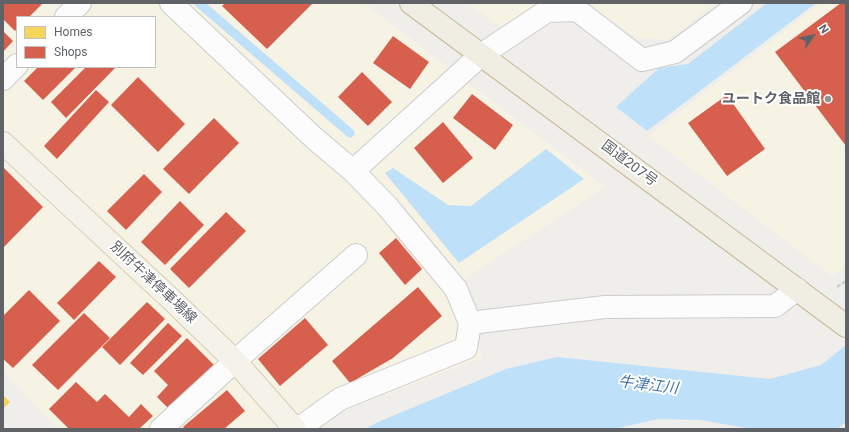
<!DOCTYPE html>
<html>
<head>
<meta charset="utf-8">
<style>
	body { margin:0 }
	#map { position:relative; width:849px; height:432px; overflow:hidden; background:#efeeea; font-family:Roboto,sans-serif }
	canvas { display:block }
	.frame { position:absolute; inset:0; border:4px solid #5f6368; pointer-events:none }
	.legend { position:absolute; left:16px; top:16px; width:140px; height:52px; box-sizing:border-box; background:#fff; border:1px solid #bfc1c3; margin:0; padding:5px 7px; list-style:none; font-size:12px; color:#5f6368 }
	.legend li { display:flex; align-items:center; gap:8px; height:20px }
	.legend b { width:20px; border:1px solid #bfc1c3 }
	.north { position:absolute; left:793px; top:16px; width:40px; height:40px; -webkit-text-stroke:3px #fff; paint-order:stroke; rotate:57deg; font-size:11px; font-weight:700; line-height:16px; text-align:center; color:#5f6368 }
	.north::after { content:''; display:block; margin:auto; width:14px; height:18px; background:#5f6368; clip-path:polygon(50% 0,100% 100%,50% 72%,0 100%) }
</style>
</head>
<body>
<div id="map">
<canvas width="849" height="432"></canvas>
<div class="frame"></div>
<ul class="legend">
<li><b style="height:11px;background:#f6d55c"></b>Homes</li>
<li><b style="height:11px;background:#d6604d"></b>Shops</li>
</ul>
<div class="north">N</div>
</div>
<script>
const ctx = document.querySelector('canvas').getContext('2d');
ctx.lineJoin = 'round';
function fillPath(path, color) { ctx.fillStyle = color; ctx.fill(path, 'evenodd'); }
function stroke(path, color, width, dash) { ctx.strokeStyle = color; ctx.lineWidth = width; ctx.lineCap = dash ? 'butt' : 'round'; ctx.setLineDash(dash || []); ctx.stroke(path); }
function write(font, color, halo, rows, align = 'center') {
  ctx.font = font + ' Roboto,"Noto Sans JP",sans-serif'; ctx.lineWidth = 4; ctx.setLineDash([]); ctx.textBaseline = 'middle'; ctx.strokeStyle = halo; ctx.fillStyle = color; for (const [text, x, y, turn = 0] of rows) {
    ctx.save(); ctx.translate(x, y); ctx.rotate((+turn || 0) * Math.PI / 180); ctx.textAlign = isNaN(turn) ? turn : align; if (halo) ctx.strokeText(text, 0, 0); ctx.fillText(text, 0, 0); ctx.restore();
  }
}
fillPath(new Path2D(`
	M 3,3 L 364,3 L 605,187 L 460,282 L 482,357 L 341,412 L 322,429 L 59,429 L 3,371 ZM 17,17 L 155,17 L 155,67 L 17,67 Z
	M 467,3 L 543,3 L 502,28 Z
	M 577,3 L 717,3 L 667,40 L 637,38 L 583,4 Z
	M 821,3 L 846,3 L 846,267 L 832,276 L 648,136 Z`), '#f7f3e4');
fillPath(new Path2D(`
	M 767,3 L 816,3 L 647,131 L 616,107 L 659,68 L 688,64 Z
	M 546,149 L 584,179 L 459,263 L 385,173 L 393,168 L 448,205 L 471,206 Z
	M 846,345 L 846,422 L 837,429 L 752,429 L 700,420 L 659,419 L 613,429 L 365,429 L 378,422 L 506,369 L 557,357 L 770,379 L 821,365 Z`), '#bfe0f9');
fillPath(new Path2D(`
	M 3,395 L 10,402 L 3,409 Z`), '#f6d55c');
fillPath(new Path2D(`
	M 4,3 L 43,3 L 29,17 L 17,17 L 17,29 L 15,31 L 3,19 L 3,4 Z
	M 225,3 L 313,3 L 267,49 L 222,6 Z
	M 841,3 L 846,3 L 846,146 L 775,52 Z
	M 3,31 L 13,41 L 3,52 Z
	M 393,36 L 429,62 L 410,89 L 373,63 Z
	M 38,67 L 76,67 L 43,100 L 24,81 Z
	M 86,67 L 116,67 L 66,118 L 51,102 Z
	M 362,72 L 392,102 L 368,126 L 338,97 Z
	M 138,77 L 185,124 L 158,152 L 111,105 Z
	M 96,90 L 109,102 L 57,159 L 44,146 Z
	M 472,94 L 513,125 L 495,150 L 453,118 Z
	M 727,95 L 765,149 L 727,176 L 688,123 Z
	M 214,118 L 239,143 L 189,194 L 163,169 Z
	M 443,122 L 473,158 L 443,183 L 414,148 Z
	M 3,167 L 43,207 L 3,248 Z
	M 144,174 L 162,192 L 126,230 L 107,211 Z
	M 180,201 L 204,225 L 165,265 L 141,242 Z
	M 226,212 L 246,231 L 189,288 L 170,269 Z
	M 396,238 L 422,269 L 405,285 L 379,253 Z
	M 99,261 L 116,277 L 74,320 L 57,303 Z
	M 418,287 L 442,316 L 393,358 L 350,383 L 332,361 Z
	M 29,290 L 60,321 L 13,368 L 3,359 L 3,316 Z
	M 147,302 L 165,319 L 120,365 L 102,347 Z
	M 84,313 L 110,338 L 58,390 L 32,365 Z
	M 305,318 L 328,345 L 280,386 L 258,359 Z
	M 168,323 L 182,336 L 143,375 L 130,363 Z
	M 187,338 L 214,365 L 170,410 L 157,397 L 168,385 L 154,371 Z
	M 76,382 L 97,402 L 105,394 L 129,417 L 141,404 L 153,416 L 139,429 L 69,429 L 49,409 Z
	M 227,390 L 245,411 L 224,429 L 185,429 L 183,427 Z`), '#d6604d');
stroke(new Path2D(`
	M 199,3 L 350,133`), '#bfe0f9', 9);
const minor = new Path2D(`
	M 171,3 L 314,138 L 353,171 L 387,206 L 456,289 L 470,323 L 466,348 L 340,399 L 298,429
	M 66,17 L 80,3
	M 3,79 L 17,65
	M 353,171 L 481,55 L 547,11 L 577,10 L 642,60 L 675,52 L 741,3
	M 470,323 L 605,307 L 775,306 L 797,289
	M 161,429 L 235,361 L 356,255`);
const major = new Path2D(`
	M 3,143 L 174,302 L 235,361 L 295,429`);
const highway = new Path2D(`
	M 411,3 L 846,326`);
stroke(minor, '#cbcccc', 24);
stroke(major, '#d7ceb8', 24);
stroke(highway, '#c8b996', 24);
stroke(new Path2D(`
	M 837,287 L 846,281`), '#cacfcc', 2.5, [4, 2]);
stroke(minor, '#fdfcfc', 22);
stroke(major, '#f4f2e9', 22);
stroke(highway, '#f0ede3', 22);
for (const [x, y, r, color] of [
	[828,99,4,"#919496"]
]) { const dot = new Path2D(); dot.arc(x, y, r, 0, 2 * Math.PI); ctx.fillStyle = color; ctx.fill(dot); stroke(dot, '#fff', 1.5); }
write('bold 14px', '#5f6368', '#fff', [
	["ユートク食品館",820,99]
], 'right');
write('14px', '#5f6368', '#fff', [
	["国道207号",629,164,37],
	["別府牛津停車場線",153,283,43]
]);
write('italic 15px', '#4174aa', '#fff', [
	["牛津江川",648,386,7]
]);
</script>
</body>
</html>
